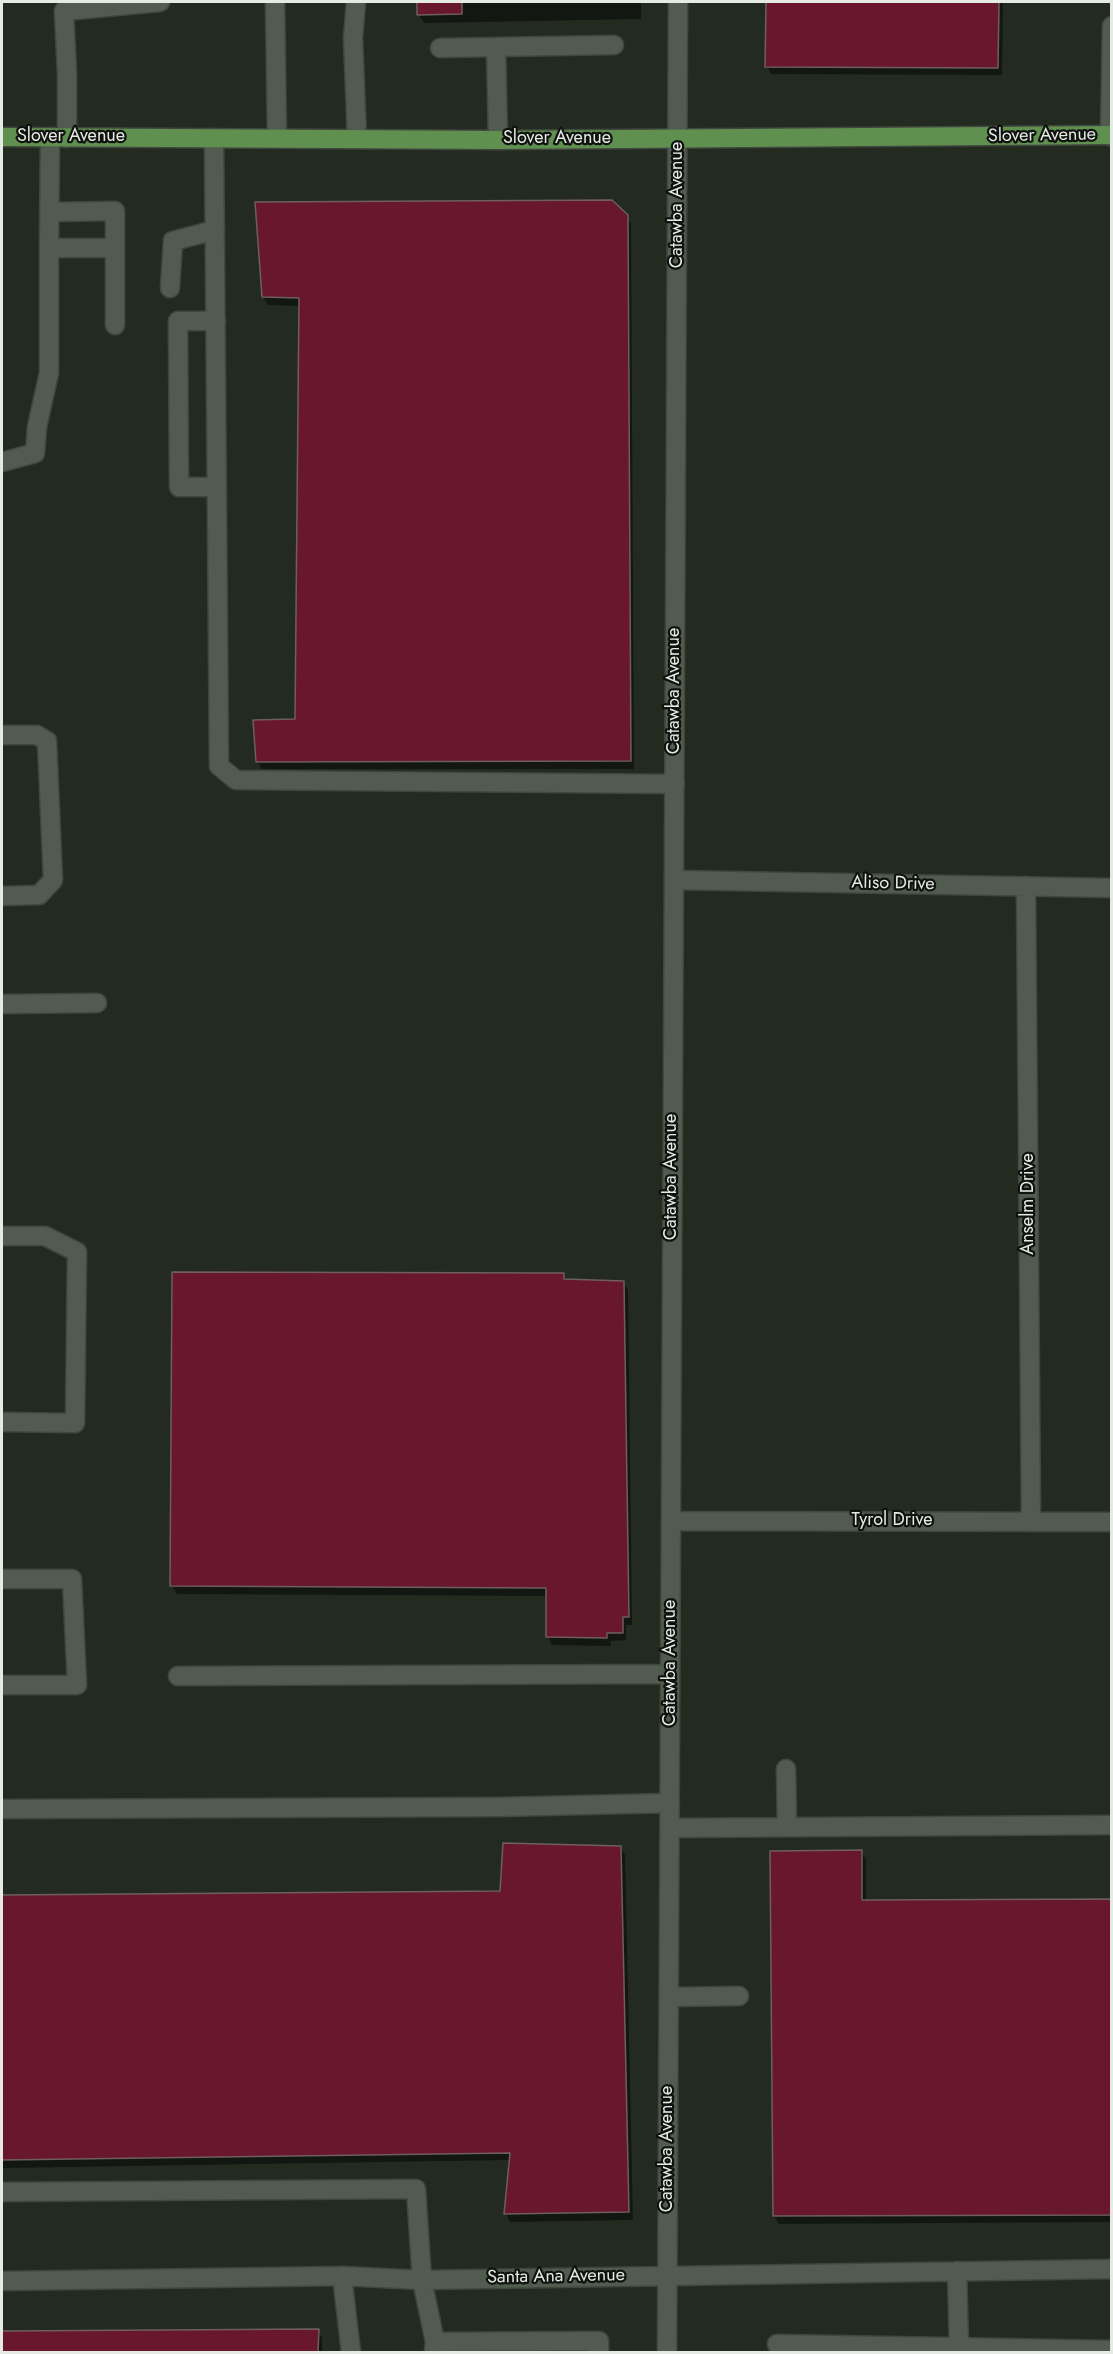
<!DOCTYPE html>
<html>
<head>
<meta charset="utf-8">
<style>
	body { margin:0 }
	#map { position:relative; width:1113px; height:2354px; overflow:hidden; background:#232b21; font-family:Jost,sans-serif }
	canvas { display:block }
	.frame { position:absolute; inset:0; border:3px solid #e5ebe4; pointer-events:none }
</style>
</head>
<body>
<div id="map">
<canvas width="1113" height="2354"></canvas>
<div class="frame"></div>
</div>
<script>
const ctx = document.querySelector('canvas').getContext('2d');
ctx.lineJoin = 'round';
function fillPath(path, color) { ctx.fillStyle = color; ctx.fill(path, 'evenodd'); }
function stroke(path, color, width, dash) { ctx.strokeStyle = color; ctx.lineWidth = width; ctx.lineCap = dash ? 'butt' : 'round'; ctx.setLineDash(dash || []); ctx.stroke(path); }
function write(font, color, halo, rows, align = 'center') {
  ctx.font = font + ' Jost,sans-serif'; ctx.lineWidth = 4.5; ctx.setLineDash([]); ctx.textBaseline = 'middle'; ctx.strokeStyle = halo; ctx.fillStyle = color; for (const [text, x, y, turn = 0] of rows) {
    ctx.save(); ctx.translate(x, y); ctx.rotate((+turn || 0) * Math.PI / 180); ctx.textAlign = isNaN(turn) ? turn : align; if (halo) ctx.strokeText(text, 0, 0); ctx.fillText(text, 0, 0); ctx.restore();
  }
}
fillPath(new Path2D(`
	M 419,2 L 641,2 L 641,19 L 424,23 L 419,15 Z
	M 768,2 L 1003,2 L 1002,75 L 771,74 L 767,66 Z
	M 626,216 L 631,224 L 634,769 L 262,769 L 257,761 L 297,721 L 300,306 L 268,305 L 263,297 Z
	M 563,1275 L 566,1280 L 623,1282 L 628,1290 L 632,1625 L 626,1625 L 626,1640 L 611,1641 L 611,1646 L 552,1645 L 548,1637 L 548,1596 L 177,1594 L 172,1586 Z
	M 620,1847 L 625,1855 L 633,2220 L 510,2222 L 506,2214 L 511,2160 L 2,2168 L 2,1897 L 501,1893 Z
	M 862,1852 L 866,1860 L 866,1902 L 1112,1901 L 1112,2222 L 779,2224 L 774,2216 Z
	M 318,2330 L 322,2338 L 322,2352 L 2,2352 L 2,2332 Z`), '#0007');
const building = new Path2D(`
	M 417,2 L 462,2 L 462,14 L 417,15 Z
	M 766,2 L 999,2 L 998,68 L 765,67 Z
	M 612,200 L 628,215 L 631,761 L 256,762 L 253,720 L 295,719 L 299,298 L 262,297 L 255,202 Z
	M 172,1272 L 564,1273 L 564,1279 L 624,1281 L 629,1617 L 623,1617 L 623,1633 L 607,1633 L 607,1638 L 546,1637 L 546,1588 L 170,1586 Z
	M 503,1843 L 621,1846 L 629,2212 L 504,2214 L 510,2153 L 2,2160 L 2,1895 L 500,1891 Z
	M 862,1850 L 862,1900 L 1112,1899 L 1112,2215 L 773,2216 L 770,1851 Z
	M 319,2329 L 318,2352 L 2,2352 L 2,2331 Z`);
fillPath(building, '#69172d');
stroke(building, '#6f5e60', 1.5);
const minor = new Path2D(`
	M 275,2 L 277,138
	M 356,2 L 353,38 L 357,139
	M 440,48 L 496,47
	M 1110,136 L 1112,26
	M 50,137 L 49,248 L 115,248 L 115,325
	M 67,138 L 67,74 L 64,11 L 160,2
	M 214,138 L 219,766 L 236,780 L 675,784
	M 498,140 L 496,47 L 614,45
	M 49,212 L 115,211 L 115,248
	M 170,288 L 173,241 L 215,230
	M 216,321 L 178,321 L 179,487 L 217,487
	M 2,462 L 35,453 L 37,427 L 49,373 L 49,248
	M 2,735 L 37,735 L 47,741 L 53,880 L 39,895 L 2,896
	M 674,880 L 1112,888
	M 1026,886 L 1031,1522
	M 2,1004 L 97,1003
	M 2,1236 L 45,1236 L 77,1252 L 75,1423 L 2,1422
	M 672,1521 L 1112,1522
	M 2,1579 L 72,1579 L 77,1685 L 2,1685
	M 178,1676 L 670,1674
	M 786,1769 L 787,1827
	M 2,1809 L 499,1807 L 670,1803
	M 670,1828 L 1112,1825
	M 670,1997 L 739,1996
	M 2,2192 L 416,2189 L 422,2280 L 435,2342 L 434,2352
	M 957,2271 L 959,2347
	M 342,2276 L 351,2352
	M 2,2281 L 342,2276 L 422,2280 L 1112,2269
	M 435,2342 L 599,2341 L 599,2352
	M 777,2344 L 1112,2350
	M 667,2352 L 678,2`);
const major = new Path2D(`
	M 2,137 L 498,140 L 1112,135`);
stroke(minor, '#40473e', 21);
stroke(major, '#40473e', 21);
stroke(minor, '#525b4f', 18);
stroke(major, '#609050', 18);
write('18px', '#e5ebe4', '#0f120e', [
	["Slover Avenue",1042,136,-1],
	["Slover Avenue",71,137],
	["Slover Avenue",557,139],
	["Catawba Avenue",678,205,-90],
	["Catawba Avenue",675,691,-90],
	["Aliso Drive",893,884,1],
	["Catawba Avenue",672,1177,-90],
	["Anselm Drive",1029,1204,-90],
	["Tyrol Drive",892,1521],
	["Catawba Avenue",671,1663,-90],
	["Catawba Avenue",668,2149,-90],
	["Santa Ana Avenue",556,2277,-1]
]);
</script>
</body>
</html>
